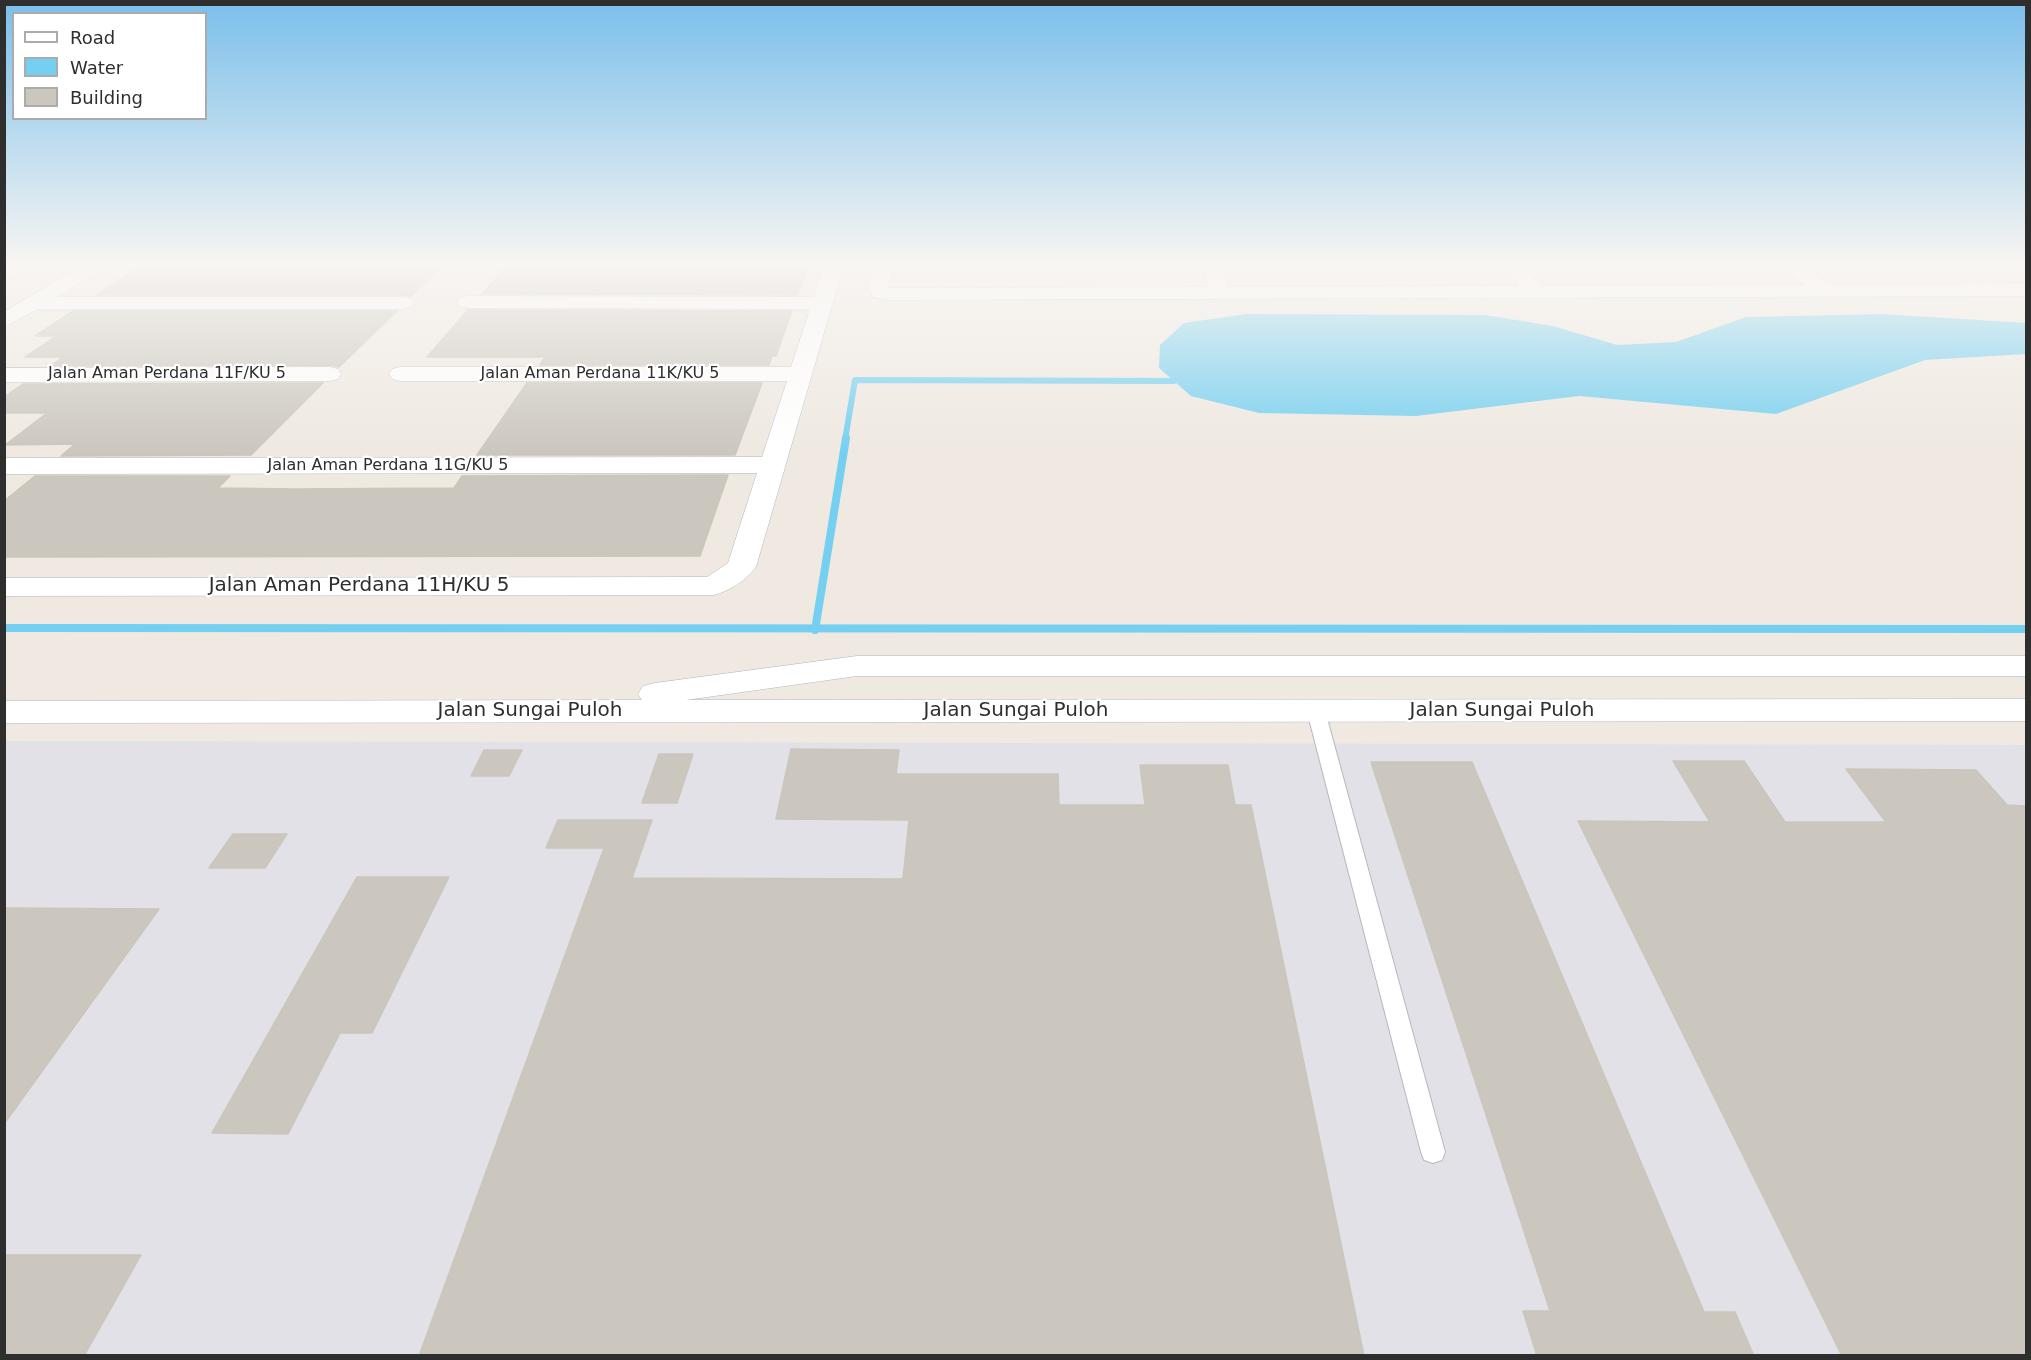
<!DOCTYPE html>
<html>
<head>
<meta charset="utf-8">
<style>
	body { margin:0 }
	#map { position:relative; width:2031px; height:1360px; overflow:hidden; background:#efe9e1; font-family:"DejaVu Sans",sans-serif }
	canvas { display:block }
	.frame { position:absolute; inset:0; border:6px solid #2e2e2e; pointer-events:none }
	.legend { position:absolute; left:12px; top:12px; width:195px; height:108px; box-sizing:border-box; background:#fff; border:2px solid #ababab; margin:0; padding:8px 10px; list-style:none; font-size:18px; color:#2e2e2e }
	.legend li { display:flex; align-items:center; gap:12px; height:30px }
	.legend b { width:30px; border:2px solid #ababab }
</style>
</head>
<body>
<div id="map">
<canvas width="2031" height="1360"></canvas>
<div class="frame"></div>
<ul class="legend">
<li><b style="height:8px;background:#fff"></b>Road</li>
<li><b style="height:16px;background:#75cff0"></b>Water</li>
<li><b style="height:16px;background:#cbc7bf"></b>Building</li>
</ul>
</div>
<script>
const ctx = document.querySelector('canvas').getContext('2d');
ctx.lineJoin = 'round';
function fillPath(path, color) { ctx.fillStyle = color; ctx.fill(path, 'evenodd'); }
function stroke(path, color, width, dash) { ctx.strokeStyle = color; ctx.lineWidth = width; ctx.lineCap = dash ? 'butt' : 'round'; ctx.setLineDash(dash || []); ctx.stroke(path); }
function write(font, color, halo, rows, align = 'center') {
  ctx.font = font + ' "DejaVu Sans",sans-serif'; ctx.lineWidth = 4.5; ctx.setLineDash([]); ctx.textBaseline = 'middle'; ctx.strokeStyle = halo; ctx.fillStyle = color; for (const [text, x, y, turn = 0] of rows) {
    ctx.save(); ctx.translate(x, y); ctx.rotate((+turn || 0) * Math.PI / 180); ctx.textAlign = isNaN(turn) ? turn : align; if (halo) ctx.strokeText(text, 0, 0); ctx.fillText(text, 0, 0); ctx.restore();
  }
}
fillPath(new Path2D(`
	M 5,741 L 2026,745 L 2026,1355 L 5,1356 Z`), '#e3e1e8');
fillPath(new Path2D(`
	M 1246,314 L 1485,315 L 1553,326 L 1617,345 L 1676,342 L 1746,317 L 1882,314 L 2026,323 L 2026,354 L 1925,360 L 1776,414 L 1579,396 L 1416,416 L 1259,413 L 1191,396 L 1159,368 L 1160,345 L 1184,323 Z`), '#75cff0');
stroke(new Path2D(`
	M 845,440 L 855,380 L 1174,381`), '#75cff0', 6);
stroke(new Path2D(`
	M 4,628 L 2026,629
	M 815,630 L 846,438`), '#75cff0', 8);
const building = new Path2D(`
	M 144,264 L 444,264 L 411,297 L 404,295 L 97,295 Z
	M 509,264 L 809,264 L 798,295 L 482,294 Z
	M 468,310 L 792,311 L 776,356 L 772,356 L 769,365 L 540,365 L 545,357 L 427,357 Z
	M 73,311 L 397,311 L 339,367 L 330,365 L 50,366 L 63,357 L 25,357 L 56,336 L 35,336 Z
	M 323,383 L 251,455 L 61,456 L 75,444 L 5,445 L 47,413 L 4,413 L 4,397 L 23,384 Z
	M 527,383 L 762,383 L 735,455 L 477,455 Z
	M 728,475 L 700,556 L 4,557 L 4,501 L 35,476 L 230,476 L 218,488 L 294,489 L 454,488 L 462,476 Z
	M 791,749 L 899,750 L 896,774 L 1058,774 L 1059,805 L 1145,805 L 1140,765 L 1228,765 L 1235,805 L 1251,805 L 1364,1356 L 419,1356 L 604,848 L 546,848 L 558,820 L 652,820 L 632,878 L 903,879 L 909,820 L 776,819 Z
	M 484,750 L 522,750 L 509,776 L 471,776 Z
	M 659,754 L 693,754 L 677,803 L 642,803 Z
	M 1673,761 L 1744,761 L 1785,822 L 1886,822 L 1846,769 L 1976,770 L 2007,805 L 2026,806 L 2026,1356 L 1842,1356 L 1578,821 L 1710,822 Z
	M 1371,762 L 1472,762 L 1704,1312 L 1735,1312 L 1754,1356 L 1537,1356 L 1523,1311 L 1550,1311 Z
	M 233,834 L 287,834 L 265,868 L 209,868 Z
	M 357,877 L 449,877 L 372,1033 L 340,1033 L 288,1134 L 212,1133 Z
	M 4,908 L 159,909 L 4,1124 Z
	M 4,1255 L 141,1255 L 84,1356 L 4,1356 Z`);
fillPath(building, '#cbc7bf');
stroke(building, '#cbc5ba', 1.5);
const service = new Path2D(`
	M 1316,705 L 1322,707 L 1325,711 L 1445,1152 L 1442,1160 L 1433,1163 L 1424,1160 L 1421,1152 L 1307,711 L 1310,707 Z`);
const minor = new Path2D(`
	M 4,264 L 24,264 L 11,276 L 4,278 Z
	M 84,264 L 107,264 L 104,268 L 57,297 L 404,297 L 411,299 L 414,303 L 411,307 L 404,309 L 38,309 L 4,327 L 4,312 Z
	M 825,264 L 844,264 L 756,567 C 747,580 729,591 714,595 L 4,596 L 4,578 L 707,577 L 728,563 L 757,473 L 4,474 L 4,458 L 762,457 L 787,381 L 400,381 L 392,379 L 389,374 L 392,369 L 400,367 L 791,367 L 810,309 L 467,308 L 460,306 L 457,302 L 460,298 L 467,296 L 814,297 Z
	M 875,264 L 894,264 L 888,288 L 890,288 L 1209,287 L 1202,264 L 1220,264 L 1229,287 L 1519,286 L 1501,264 L 1520,264 L 1541,286 L 1804,285 L 1778,264 L 1800,264 L 1829,285 L 2026,284 L 2026,296 L 890,300 L 874,297 L 868,288 Z
	M 330,367 L 338,369 L 341,374 L 338,379 L 330,381 L 4,382 L 4,368 Z`);
const tertiary = new Path2D(`
	M 857,656 L 2026,656 L 2026,676 L 857,676 L 686,700 L 2026,699 L 2026,721 L 4,723 L 4,701 L 642,700 L 638,694 L 643,686 L 655,683 Z`);
stroke(service, '#b4b7c1', 2);
stroke(minor, '#b4b7c1', 1);
stroke(tertiary, '#b4b7c1', 1);
fillPath(service, '#fff');
fillPath(minor, '#fff');
fillPath(tertiary, '#fff');
const sky = ctx.createLinearGradient(0, 0, 0, 454);
sky.addColorStop(0, '#7abfeb');
sky.addColorStop(0.58, '#f8f5f2');
sky.addColorStop(1, '#f8f5f200');
ctx.fillStyle = sky;
ctx.fillRect(0, 0, 2031, 454);
write('16px', '#2e2e2e', '#fff', [
	["Jalan Aman Perdana 11F/KU 5",167,374],
	["Jalan Aman Perdana 11K/KU 5",600,374],
	["Jalan Aman Perdana 11G/KU 5",388,466]
]);
write('20px', '#2e2e2e', '#fff', [
	["Jalan Aman Perdana 11H/KU 5",359,586],
	["Jalan Sungai Puloh",530,711],
	["Jalan Sungai Puloh",1016,711],
	["Jalan Sungai Puloh",1502,711]
]);
</script>
</body>
</html>
